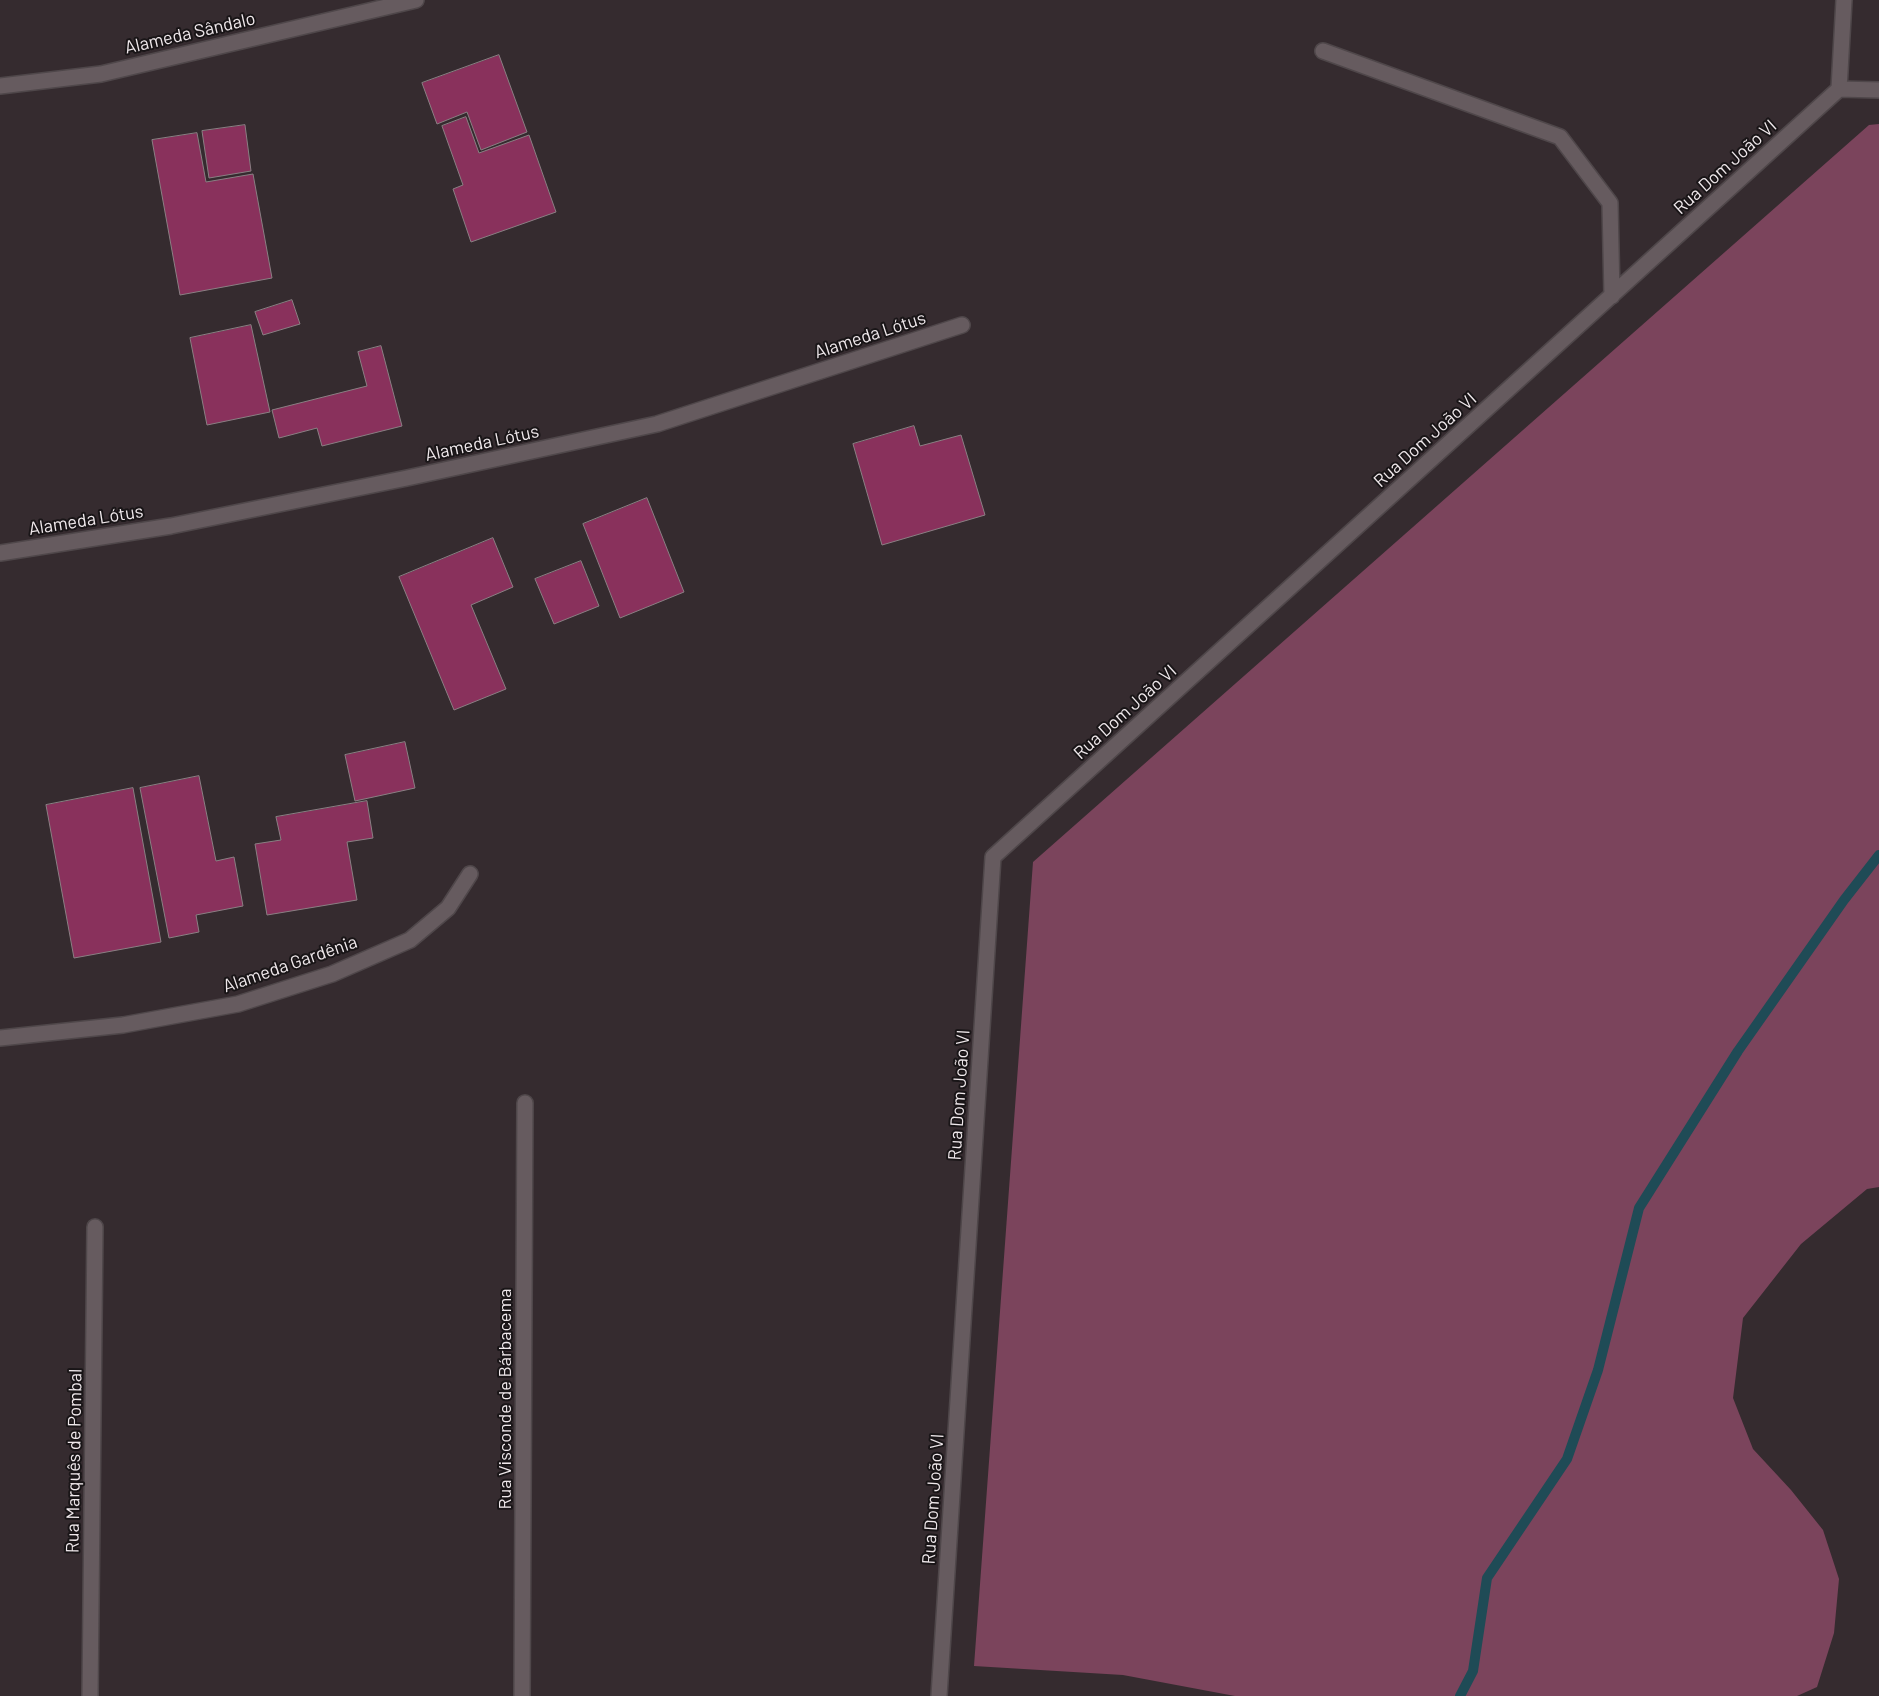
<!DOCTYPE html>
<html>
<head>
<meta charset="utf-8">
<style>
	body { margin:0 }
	canvas { display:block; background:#352b2f }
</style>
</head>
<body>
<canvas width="1879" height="1696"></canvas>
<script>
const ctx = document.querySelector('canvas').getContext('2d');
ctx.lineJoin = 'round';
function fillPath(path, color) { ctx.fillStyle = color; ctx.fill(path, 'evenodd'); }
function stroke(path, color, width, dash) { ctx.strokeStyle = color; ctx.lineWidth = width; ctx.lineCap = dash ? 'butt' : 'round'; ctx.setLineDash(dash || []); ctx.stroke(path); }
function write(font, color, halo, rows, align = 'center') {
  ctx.font = font + ' Barlow,sans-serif'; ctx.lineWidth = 4; ctx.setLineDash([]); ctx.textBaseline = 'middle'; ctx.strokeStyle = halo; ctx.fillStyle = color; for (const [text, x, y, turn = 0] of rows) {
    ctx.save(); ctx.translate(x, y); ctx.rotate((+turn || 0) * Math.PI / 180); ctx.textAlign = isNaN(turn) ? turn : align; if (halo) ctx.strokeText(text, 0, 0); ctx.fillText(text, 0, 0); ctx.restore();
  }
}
fillPath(new Path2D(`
	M 1879,124 L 1879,1187 L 1867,1189 L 1801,1244 L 1743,1318 L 1733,1398 L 1753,1449 L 1791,1490 L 1823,1530 L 1839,1579 L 1834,1633 L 1817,1687 L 1797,1696 L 1235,1696 L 1123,1675 L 974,1666 L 1033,862 L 1869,125 Z`), '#7b445c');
stroke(new Path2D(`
	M 1460,1696 L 1473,1671 L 1487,1578 L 1567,1459 L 1598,1370 L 1639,1208 L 1738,1051 L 1844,900 L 1879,855`), '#1f4b56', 10);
const building = new Path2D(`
	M 499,55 L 527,132 L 481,150 L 467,112 L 437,124 L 422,83 Z
	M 466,117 L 479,153 L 529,135 L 556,212 L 471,242 L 453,189 L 463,185 L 442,126 Z
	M 245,125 L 251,171 L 209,178 L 202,131 Z
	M 197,133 L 206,182 L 253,174 L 272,278 L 180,295 L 152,140 Z
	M 292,300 L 300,324 L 263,335 L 255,312 Z
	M 251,325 L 270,412 L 207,425 L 190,338 Z
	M 381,346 L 402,426 L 322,446 L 317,428 L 279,438 L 272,410 L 367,386 L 358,352 Z
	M 914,426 L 920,446 L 961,435 L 985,515 L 882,545 L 853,444 Z
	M 647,498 L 684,592 L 620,618 L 583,524 Z
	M 493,538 L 513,587 L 471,605 L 506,689 L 454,710 L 399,577 Z
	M 581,561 L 599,606 L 554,624 L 535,579 Z
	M 405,742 L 415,788 L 355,801 L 345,755 Z
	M 199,776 L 216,861 L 234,857 L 243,906 L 196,915 L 199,932 L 169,938 L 140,788 Z
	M 133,788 L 161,942 L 74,958 L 46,805 Z
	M 367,801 L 373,838 L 347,842 L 357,900 L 267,915 L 255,844 L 281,840 L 276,817 Z`);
fillPath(building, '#89315c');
stroke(building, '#8a7f83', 1);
const minor = new Path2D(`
	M 1323,51 L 1560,137 L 1610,203 L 1612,296
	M 0,86 L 101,74 L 416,0
	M 1839,89 L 1879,90
	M 0,553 L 171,526 L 407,478 L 657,424 L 962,325
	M 0,1038 L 123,1025 L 238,1004 L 332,974 L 410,940 L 448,908 L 470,874
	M 90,1696 L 95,1227
	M 522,1696 L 525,1103
	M 939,1696 L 993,857 L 1839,89 L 1844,0`);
stroke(minor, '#4f474a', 18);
stroke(minor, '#665b5f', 15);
write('18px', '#f0e9ec', '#191517', [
	["Alameda Sândalo",190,33,-13],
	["Rua Dom João VI",1725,167,-42],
	["Alameda Lótus",870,335,-18],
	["Rua Dom João VI",1425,440,-42],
	["Alameda Lótus",482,443,-12],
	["Alameda Lótus",86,520,-9],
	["Rua Dom João VI",1125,712,-42],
	["Alameda Gardênia",290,964,-19],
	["Rua Dom João VI",959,1095,-86],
	["Rua Visconde de Bárbacema",505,1399,-90],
	["Rua Marquês de Pombal",74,1461,-89],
	["Rua Dom João VI",933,1499,-86]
]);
</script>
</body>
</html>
